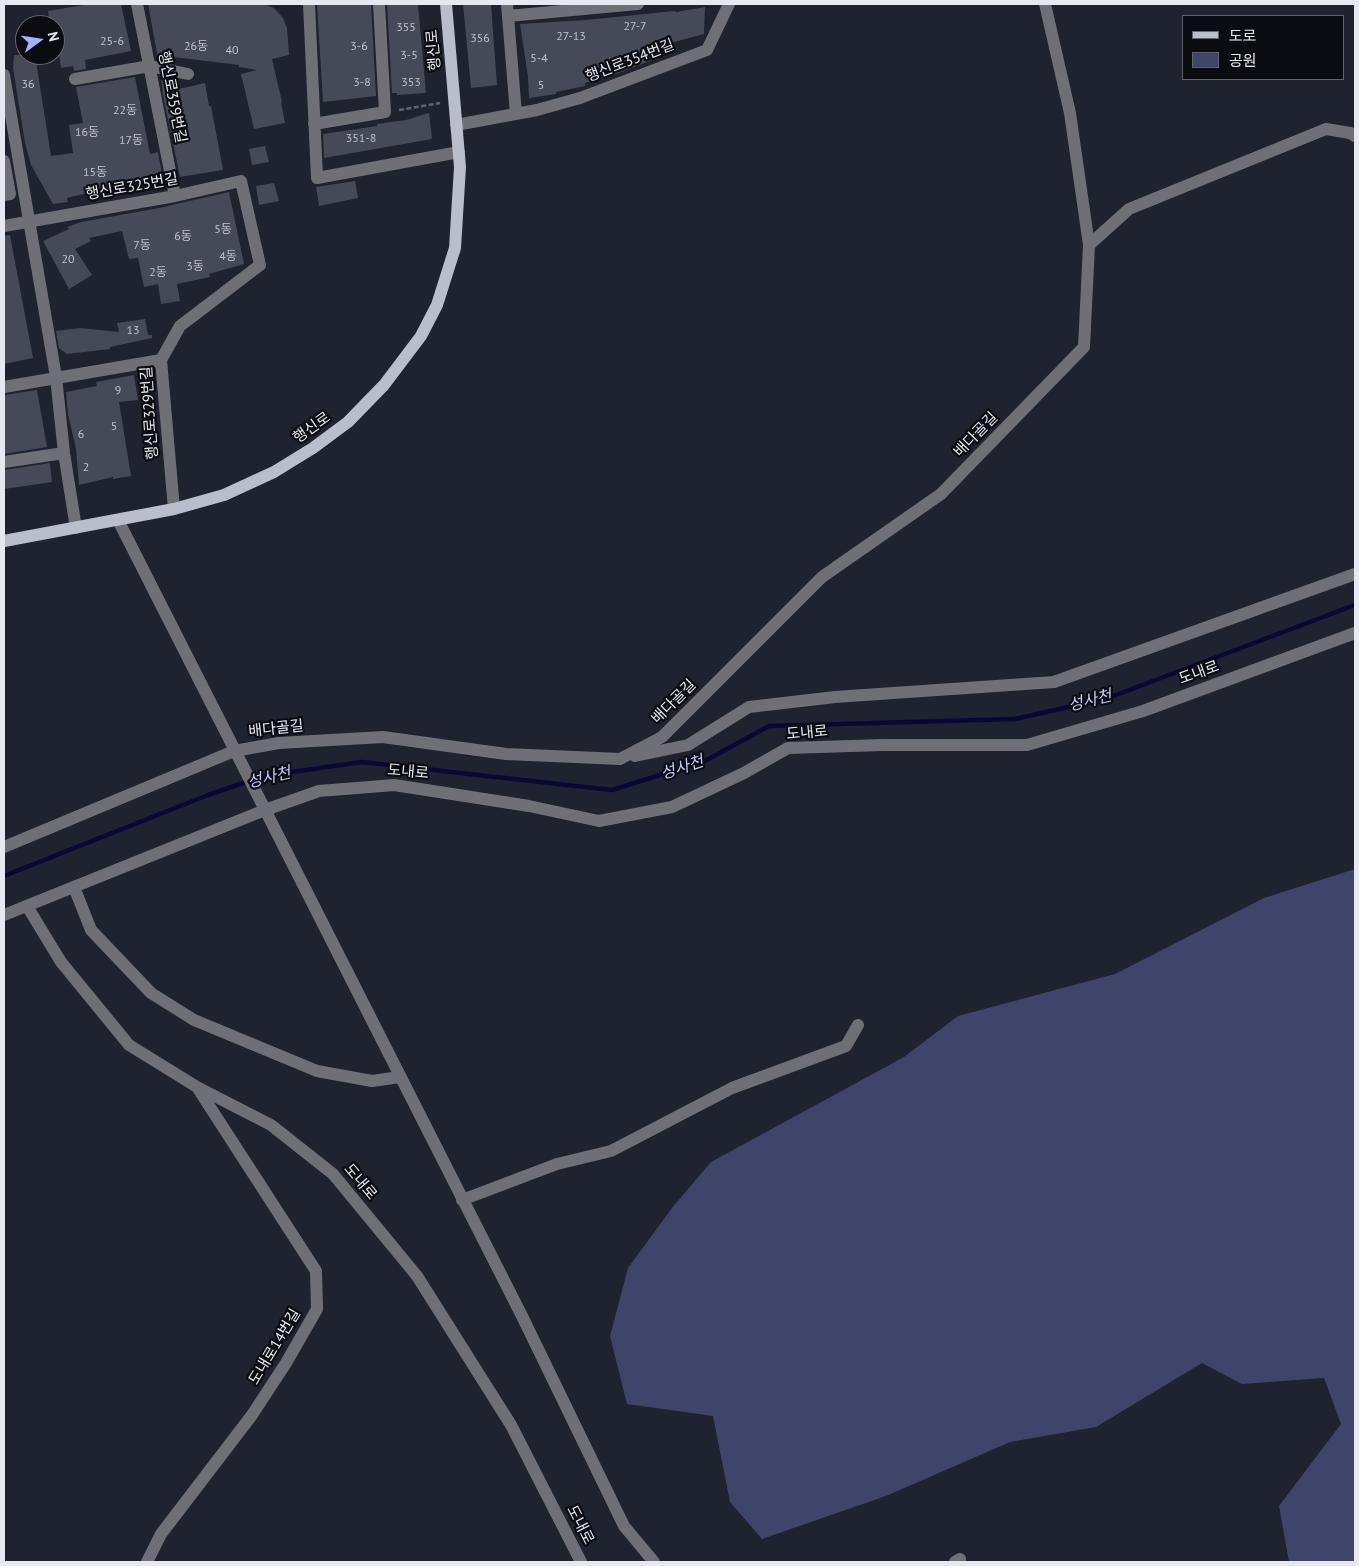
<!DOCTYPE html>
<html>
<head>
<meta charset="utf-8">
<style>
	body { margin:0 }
	#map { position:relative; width:1359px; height:1566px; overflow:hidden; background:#1f222f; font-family:"PT Sans","Noto Sans KR",sans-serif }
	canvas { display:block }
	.frame { position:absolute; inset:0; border:5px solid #e7e9f2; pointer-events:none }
	.legend { position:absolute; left:1182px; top:15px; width:162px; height:65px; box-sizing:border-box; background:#0b0c11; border:1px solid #63646b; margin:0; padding:6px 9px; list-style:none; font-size:15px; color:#e7e9f2 }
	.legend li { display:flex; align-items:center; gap:10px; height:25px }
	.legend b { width:25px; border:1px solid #63646b }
	.north { position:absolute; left:15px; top:15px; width:50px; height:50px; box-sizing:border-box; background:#0b0c11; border:1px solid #63646b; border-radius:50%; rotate:76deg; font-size:14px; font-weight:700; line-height:20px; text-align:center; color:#e7e9f2 }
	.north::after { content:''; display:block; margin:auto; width:18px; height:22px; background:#a5b1fc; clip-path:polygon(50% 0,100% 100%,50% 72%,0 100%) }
</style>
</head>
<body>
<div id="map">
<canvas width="1359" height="1566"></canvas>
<div class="frame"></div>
<ul class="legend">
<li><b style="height:6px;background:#babecc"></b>도로</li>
<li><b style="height:14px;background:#3f446a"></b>공원</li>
</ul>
<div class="north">N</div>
</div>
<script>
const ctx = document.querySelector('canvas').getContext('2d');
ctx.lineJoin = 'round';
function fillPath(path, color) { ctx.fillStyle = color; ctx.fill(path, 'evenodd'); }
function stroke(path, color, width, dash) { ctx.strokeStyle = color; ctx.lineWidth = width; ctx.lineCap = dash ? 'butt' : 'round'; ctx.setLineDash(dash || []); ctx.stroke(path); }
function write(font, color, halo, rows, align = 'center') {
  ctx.font = font + ' "PT Sans","Noto Sans KR",sans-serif'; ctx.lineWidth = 4.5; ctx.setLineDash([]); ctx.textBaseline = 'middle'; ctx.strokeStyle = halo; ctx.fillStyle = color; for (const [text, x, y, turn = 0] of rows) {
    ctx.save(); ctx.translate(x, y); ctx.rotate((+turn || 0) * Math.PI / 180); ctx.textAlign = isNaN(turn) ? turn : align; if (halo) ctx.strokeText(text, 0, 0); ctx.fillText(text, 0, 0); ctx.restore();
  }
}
fillPath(new Path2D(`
	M 1355,869 L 1355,1562 L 1289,1562 L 1279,1506 L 1341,1424 L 1324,1378 L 1242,1384 L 1202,1363 L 1096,1427 L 1010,1442 L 886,1496 L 762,1539 L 730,1502 L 713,1416 L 627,1404 L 610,1336 L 628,1268 L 672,1208 L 711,1162 L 904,1057 L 958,1016 L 1115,974 L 1264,898 Z`), '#3f446a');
stroke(new Path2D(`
	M 4,876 L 208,795 L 243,783 L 285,773 L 362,762 L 612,790 L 705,761 L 769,726 L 1015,719 L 1108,698 L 1355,605`), '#0a0736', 4.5);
fillPath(new Path2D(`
	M 90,4 L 121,4 L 131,51 L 85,60 L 86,69 L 74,71 L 73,66 L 61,68 L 55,25 L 50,25 L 48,11 Z
	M 148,4 L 264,4 L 274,8 L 283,18 L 287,28 L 289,55 L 272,59 L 282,102 L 281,102 L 285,123 L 254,129 L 241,74 L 257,70 L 239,67 L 239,65 L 174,57 L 175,63 L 158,59 Z
	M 317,4 L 371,4 L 376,96 L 323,102 Z
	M 387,4 L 418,4 L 426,93 L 397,95 L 397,93 L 392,93 Z
	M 463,4 L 491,4 L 497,85 L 471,88 Z
	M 705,7 L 704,34 L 648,49 L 650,61 L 616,74 L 585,83 L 585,86 L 556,92 L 556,94 L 529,98 L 528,77 L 520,24 L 586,20 L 675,11 L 676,12 Z
	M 14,55 L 35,55 L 51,156 L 73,153 L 69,125 L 83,123 L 76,87 L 135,77 L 150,154 L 158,152 L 163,179 L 121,185 L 67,198 L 68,202 L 53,204 L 31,165 L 25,143 L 13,68 Z
	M 161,77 L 178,80 L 179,89 L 205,83 L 209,106 L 211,106 L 223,170 L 180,177 L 163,95 Z
	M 429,113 L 432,139 L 324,158 L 323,134 L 377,126 L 377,124 L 406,120 Z
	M 265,146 L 269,162 L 252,165 L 249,149 Z
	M 355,181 L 358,198 L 319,206 L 316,187 Z
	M 274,183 L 279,201 L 259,205 L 256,186 Z
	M 229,192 L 244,264 L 209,274 L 210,277 L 177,284 L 180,301 L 161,304 L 158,284 L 144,287 L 138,258 L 129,259 L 122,231 L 89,238 L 91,241 L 75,249 L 92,275 L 69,289 L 43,241 L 69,229 L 67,227 L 81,222 L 159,208 Z
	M 10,235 L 33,358 L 4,364 L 4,236 Z
	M 145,319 L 148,335 L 152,335 L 152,338 L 110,347 L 110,349 L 67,354 L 59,348 L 56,331 L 80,328 L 119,332 L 117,323 Z
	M 134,375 L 138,400 L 119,402 L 131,476 L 113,479 L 113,477 L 79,485 L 76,449 L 68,414 L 66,392 L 97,386 L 96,382 Z
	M 37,390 L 47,447 L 4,454 L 4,395 Z
	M 50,463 L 52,482 L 4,489 L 4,470 Z`), '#464957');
stroke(new Path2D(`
	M 399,110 L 440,103`), '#626570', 2.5, [5, 2.5]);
stroke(new Path2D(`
	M 137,4 L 175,196
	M 309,4 L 317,178 L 459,152
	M 507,4 L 516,114
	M 508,16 L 638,4
	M 4,75 L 56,377 L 64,453 L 76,528
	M 75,79 L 150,66 L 188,74
	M 314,124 L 385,112 L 379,4
	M 456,125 L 537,110 L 580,98 L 707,50 L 729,4
	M 4,161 L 10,194 L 4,195
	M 4,226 L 175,196 L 241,181 L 260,265 L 180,326 L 161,360 L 174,509
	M 1089,245 L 1129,209 L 1326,129 L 1350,133 L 1355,136
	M 4,387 L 161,360
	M 4,462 L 64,453
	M 118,520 L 522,1316 L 624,1526 L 654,1562
	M 635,756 L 688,745 L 749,707 L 835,697 L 1054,682 L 1355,574
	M 4,847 L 234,751 L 279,743 L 383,737 L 506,754 L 620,759 L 662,737 L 822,577 L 941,494 L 1084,347 L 1089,245 L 1070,113 L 1045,4
	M 74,887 L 91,930 L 151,993 L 194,1020 L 317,1071 L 372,1081 L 400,1077
	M 27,906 L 61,962 L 129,1045 L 197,1087 L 271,1125 L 333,1174 L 417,1276 L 511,1425 L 581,1562
	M 4,915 L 265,810 L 319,791 L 394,785 L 529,806 L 599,821 L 672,807 L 744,773 L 788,748 L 883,745 L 1027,745 L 1143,711 L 1355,633
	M 462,1200 L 557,1164 L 611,1151 L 732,1088 L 846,1046 L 858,1025
	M 147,1562 L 161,1534 L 252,1415 L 286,1363 L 317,1309 L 316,1271 L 197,1087
	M 955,1562 L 960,1559`), '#6e6f77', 12);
stroke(new Path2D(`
	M 4,541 L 174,509 L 224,495 L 274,472 L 313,448 L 348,422 L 384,385 L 421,336 L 437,305 L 455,248 L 460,167 L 446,4`), '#babecc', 12);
write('12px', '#bfc1cb', null, [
	["27-7",635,27],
	["355",406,28],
	["27-13",571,37],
	["356",480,39],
	["25-6",112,42],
	["26동",196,47],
	["3-6",359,47],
	["40",232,51],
	["3-5",409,56],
	["5-4",539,59],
	["3-8",362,83],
	["353",411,83],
	["36",28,85],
	["5",541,86],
	["22동",125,111],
	["16동",87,133],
	["351-8",361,139],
	["17동",131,141],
	["15동",95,173],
	["5동",223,230],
	["6동",183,237],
	["7동",142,246],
	["4동",228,257],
	["20",68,260],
	["3동",195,267],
	["2동",158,273],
	["13",133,331],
	["9",118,391],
	["5",114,427],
	["6",81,435],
	["2",86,468]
]);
write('15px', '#e7e9f2', '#0b0c11', [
	["행신로",434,50,-95],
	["행신로354번길",630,61,-21],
	["행신로359번길",172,97,79],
	["행신로325번길",132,187,-10],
	["행신로329번길",150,413,-94],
	["행신로",312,428,-35],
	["배다골길",976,435,-46],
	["도내로",1199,673,-20],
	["배다골길",674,702,-45],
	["배다골길",276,729,-6],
	["도내로",807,733,-5],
	["도내로",408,772,5],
	["도내로",360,1182,50],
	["도내로14번길",275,1347,-59],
	["도내로",580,1525,63]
]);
write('italic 16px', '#c3cdff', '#0b0c11', [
	["성사천",1090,701,-14],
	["성사천",682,768,-18],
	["성사천",269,778,-14]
]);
</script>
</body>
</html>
